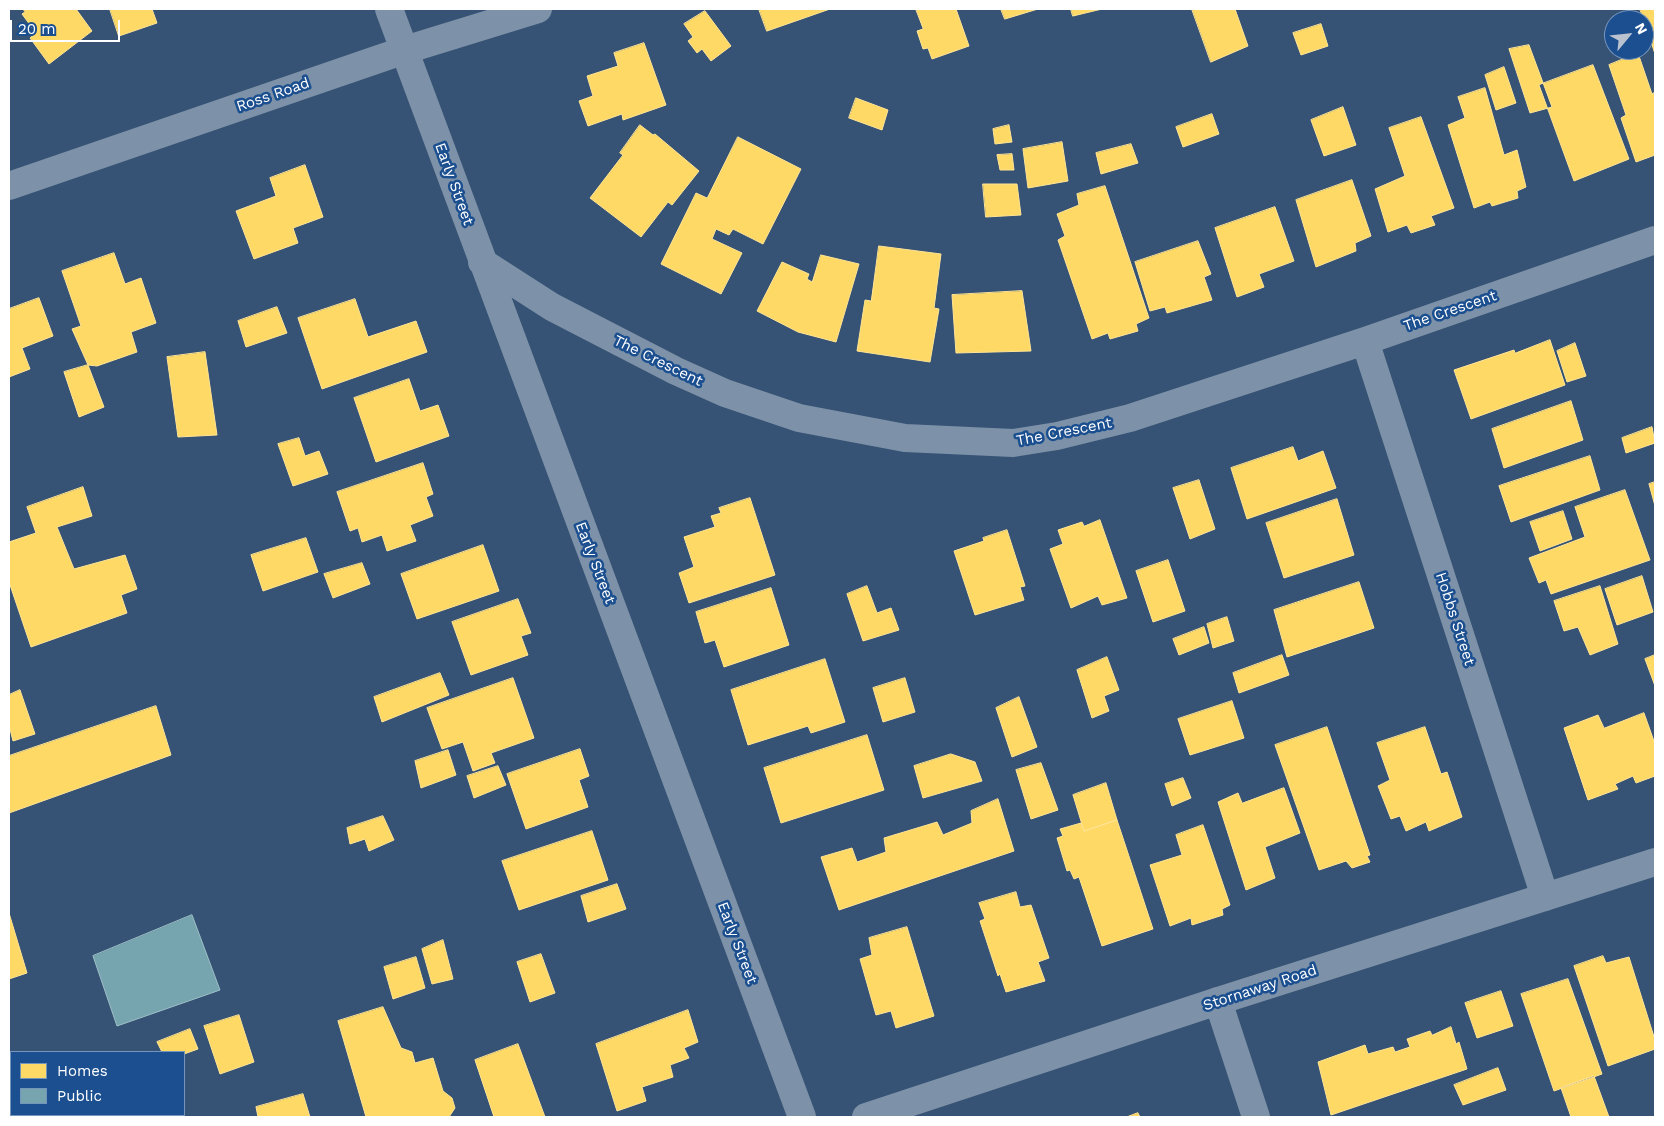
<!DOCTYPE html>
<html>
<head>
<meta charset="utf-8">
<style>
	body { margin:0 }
	#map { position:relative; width:1664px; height:1126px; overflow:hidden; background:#365274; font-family:"Work Sans",sans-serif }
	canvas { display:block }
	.frame { position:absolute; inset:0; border:10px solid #fff; pointer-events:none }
	.legend { position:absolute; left:10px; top:1051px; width:175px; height:65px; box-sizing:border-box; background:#1b4f8f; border:1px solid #7695bc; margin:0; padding:6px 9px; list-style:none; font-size:15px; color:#fff }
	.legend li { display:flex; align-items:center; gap:10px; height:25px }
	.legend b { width:25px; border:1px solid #7695bc }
	.north { position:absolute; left:1604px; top:10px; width:50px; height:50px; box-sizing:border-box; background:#1b4f8f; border:1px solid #7695bc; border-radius:50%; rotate:62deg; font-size:14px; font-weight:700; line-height:20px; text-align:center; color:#fff }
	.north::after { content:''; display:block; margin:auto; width:18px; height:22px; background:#b9c2ce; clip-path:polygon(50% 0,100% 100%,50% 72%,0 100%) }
	.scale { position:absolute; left:10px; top:20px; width:110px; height:22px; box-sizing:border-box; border:2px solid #fff; border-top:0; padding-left:6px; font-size:15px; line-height:18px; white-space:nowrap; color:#fff; -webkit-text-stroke:4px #1b4f8f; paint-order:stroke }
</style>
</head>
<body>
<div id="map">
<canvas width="1664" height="1126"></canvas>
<div class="frame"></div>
<ul class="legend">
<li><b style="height:14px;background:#ffd966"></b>Homes</li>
<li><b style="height:14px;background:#76a5af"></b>Public</li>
</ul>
<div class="north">N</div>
<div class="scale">20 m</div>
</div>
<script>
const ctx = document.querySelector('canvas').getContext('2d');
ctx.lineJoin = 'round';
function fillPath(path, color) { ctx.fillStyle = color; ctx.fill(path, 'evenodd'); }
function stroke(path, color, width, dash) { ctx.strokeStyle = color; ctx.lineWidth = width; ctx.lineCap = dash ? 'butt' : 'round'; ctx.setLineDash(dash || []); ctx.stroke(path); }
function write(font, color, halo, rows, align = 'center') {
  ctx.font = font + ' "Work Sans",sans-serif'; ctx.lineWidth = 5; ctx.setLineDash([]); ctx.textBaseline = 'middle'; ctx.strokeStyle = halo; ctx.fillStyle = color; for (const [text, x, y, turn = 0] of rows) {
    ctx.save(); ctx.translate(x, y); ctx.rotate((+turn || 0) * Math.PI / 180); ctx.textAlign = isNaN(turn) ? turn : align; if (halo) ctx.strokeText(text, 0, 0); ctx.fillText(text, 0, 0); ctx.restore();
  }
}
const homes = new Path2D(`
	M 23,9 L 76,9 L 92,31 L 49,64 L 30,38 L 36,33 L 22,14 L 25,12 Z
	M 110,9 L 152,9 L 157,23 L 119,36 Z
	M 759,9 L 830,9 L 767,31 Z
	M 916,9 L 956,9 L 969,46 L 932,59 L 928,48 L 923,49 L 917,31 L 923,29 Z
	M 1001,9 L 1038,9 L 1005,19 Z
	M 1071,9 L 1102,9 L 1073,16 Z
	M 1192,9 L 1235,9 L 1248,46 L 1211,62 Z
	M 1640,9 L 1655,9 L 1655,54 L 1644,20 Z
	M 705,11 L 731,46 L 711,61 L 702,49 L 697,53 L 688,41 L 693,37 L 684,24 Z
	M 1321,24 L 1328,46 L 1301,55 L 1293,33 Z
	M 644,43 L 666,105 L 623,120 L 622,114 L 588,126 L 579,101 L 593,96 L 587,76 L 618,66 L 614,53 Z
	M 1529,45 L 1552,107 L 1530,113 L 1509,49 Z
	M 1638,53 L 1652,94 L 1655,92 L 1655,155 L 1636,162 L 1621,118 L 1626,115 L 1609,65 Z
	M 1593,65 L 1629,159 L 1574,181 L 1539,85 Z
	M 1504,67 L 1516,103 L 1496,110 L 1485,75 Z
	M 1485,88 L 1504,155 L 1517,150 L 1526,187 L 1517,191 L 1518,198 L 1492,206 L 1490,202 L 1474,208 L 1448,125 L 1465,118 L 1458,97 Z
	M 856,98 L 888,110 L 882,130 L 849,118 Z
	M 1343,107 L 1356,145 L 1324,156 L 1311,120 Z
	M 1212,114 L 1219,134 L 1183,147 L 1176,127 Z
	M 1421,117 L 1454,208 L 1431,216 L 1435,225 L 1411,233 L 1407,225 L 1388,232 L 1375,189 L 1405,176 L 1389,128 Z
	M 640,125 L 653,135 L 655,134 L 699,171 L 672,205 L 668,202 L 641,237 L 590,198 L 623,155 L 620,153 Z
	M 1009,125 L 1012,142 L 995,144 L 993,129 Z
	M 738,137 L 801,169 L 763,244 L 733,229 L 729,235 L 716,229 L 712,239 L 742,253 L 721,294 L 661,264 L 696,193 L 707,198 Z
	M 1062,142 L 1068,181 L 1028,188 L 1023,149 Z
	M 1131,144 L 1138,163 L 1101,174 L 1096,153 Z
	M 1012,154 L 1014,170 L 1000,170 L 997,155 Z
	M 305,165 L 323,217 L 293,228 L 298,243 L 254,259 L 236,211 L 276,196 L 270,178 Z
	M 1352,180 L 1371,236 L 1355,243 L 1356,251 L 1316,267 L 1296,200 Z
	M 983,184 L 1017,184 L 1021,215 L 986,217 Z
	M 1105,186 L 1149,318 L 1136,324 L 1138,331 L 1110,339 L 1108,333 L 1092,339 L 1058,240 L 1065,236 L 1057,214 L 1079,205 L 1077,194 Z
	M 1275,207 L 1294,261 L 1259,274 L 1264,287 L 1237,297 L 1215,228 Z
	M 1198,241 L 1211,274 L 1204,277 L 1212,300 L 1167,313 L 1165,307 L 1150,311 L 1135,262 Z
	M 879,246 L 941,254 L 934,308 L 939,309 L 930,362 L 857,351 L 865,300 L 871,301 Z
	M 114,253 L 125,284 L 141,278 L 156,323 L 131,332 L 137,352 L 97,366 L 88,365 L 72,329 L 81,326 L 62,271 Z
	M 821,255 L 859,264 L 836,342 L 798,332 L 757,311 L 782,262 L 809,274 L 807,279 L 812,282 Z
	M 1022,291 L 1031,351 L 956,353 L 952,295 Z
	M 39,298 L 53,336 L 22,348 L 30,369 L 9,377 L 9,309 Z
	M 355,299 L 368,337 L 416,321 L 427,352 L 322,389 L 298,318 Z
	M 277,307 L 287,333 L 246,347 L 238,321 Z
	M 1550,340 L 1565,385 L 1471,419 L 1454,370 L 1514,350 L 1515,353 Z
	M 1575,343 L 1586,376 L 1567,382 L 1557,351 Z
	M 205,352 L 217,435 L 178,437 L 167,357 Z
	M 88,365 L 104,407 L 79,417 L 64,372 Z
	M 409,379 L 420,411 L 438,405 L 449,436 L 376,462 L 354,398 Z
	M 1571,401 L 1583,440 L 1504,468 L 1492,429 Z
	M 1652,427 L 1655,443 L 1626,453 L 1622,438 Z
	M 299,438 L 305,456 L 319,451 L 328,474 L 293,486 L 278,444 Z
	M 1293,447 L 1298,461 L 1323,451 L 1336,488 L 1247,519 L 1231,468 Z
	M 1590,456 L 1600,490 L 1511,522 L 1499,486 Z
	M 423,463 L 433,494 L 426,497 L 433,516 L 410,525 L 416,541 L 387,551 L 382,535 L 362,542 L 358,528 L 350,531 L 337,492 Z
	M 1199,480 L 1215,529 L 1190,539 L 1173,488 Z
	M 1655,482 L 1655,506 L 1649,484 Z
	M 83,487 L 92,516 L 57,527 L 74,569 L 125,555 L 137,589 L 121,595 L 127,613 L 31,647 L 9,582 L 9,542 L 36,533 L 27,507 Z
	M 1625,490 L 1650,560 L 1551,594 L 1546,580 L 1539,583 L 1529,558 L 1585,537 L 1575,507 Z
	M 750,498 L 775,575 L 689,603 L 679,573 L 694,567 L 684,537 L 715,527 L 711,516 L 721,513 L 719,508 Z
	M 1337,499 L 1354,555 L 1284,578 L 1266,523 Z
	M 1563,511 L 1572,539 L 1540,551 L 1530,522 Z
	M 1100,520 L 1127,598 L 1102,605 L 1098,596 L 1071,608 L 1050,549 L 1063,544 L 1058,530 L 1082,522 L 1084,526 Z
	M 1007,530 L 1025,586 L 1020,587 L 1024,600 L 975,615 L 954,551 L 984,541 L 983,538 Z
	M 306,538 L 318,572 L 263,591 L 251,555 Z
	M 483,545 L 499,591 L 417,619 L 401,574 Z
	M 1168,560 L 1185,611 L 1153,622 L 1136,571 Z
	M 362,563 L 370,584 L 333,598 L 324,574 Z
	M 1642,576 L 1653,612 L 1617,625 L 1605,589 Z
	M 1359,582 L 1374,628 L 1287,657 L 1274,610 Z
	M 867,586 L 877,613 L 891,608 L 899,630 L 863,641 L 847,594 Z
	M 1600,586 L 1618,644 L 1590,655 L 1578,627 L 1564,631 L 1554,601 Z
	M 771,588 L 789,645 L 724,667 L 715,640 L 705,643 L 696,612 Z
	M 518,599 L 531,633 L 521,636 L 528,655 L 471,675 L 452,622 Z
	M 1227,617 L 1234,641 L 1213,648 L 1207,624 Z
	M 1204,627 L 1209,643 L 1179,655 L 1173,639 Z
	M 1282,655 L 1289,675 L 1239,693 L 1233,673 Z
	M 1655,655 L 1655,686 L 1645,659 Z
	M 1107,657 L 1119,690 L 1104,696 L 1109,711 L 1092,718 L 1077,670 Z
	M 825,659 L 845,722 L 811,733 L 808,726 L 748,745 L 731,690 Z
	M 440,673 L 449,695 L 382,722 L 374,697 Z
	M 513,678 L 534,738 L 491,753 L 495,763 L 473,771 L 463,742 L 442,749 L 427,708 Z
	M 905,678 L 915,712 L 883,722 L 873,688 Z
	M 20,690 L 35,734 L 13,741 L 9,725 L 9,695 Z
	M 1019,697 L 1037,747 L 1012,757 L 996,708 Z
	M 1232,701 L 1244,738 L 1190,755 L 1178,719 Z
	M 156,706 L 171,755 L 9,813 L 9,756 Z
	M 1644,713 L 1655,744 L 1655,776 L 1636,783 L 1633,776 L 1615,784 L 1618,789 L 1588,800 L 1564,728 L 1598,715 L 1604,728 Z
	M 1327,727 L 1370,855 L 1367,856 L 1370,862 L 1352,868 L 1346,861 L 1319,870 L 1275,745 Z
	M 1425,727 L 1441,774 L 1447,772 L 1462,817 L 1429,831 L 1426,822 L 1406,831 L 1400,816 L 1391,819 L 1378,786 L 1390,780 L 1377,743 Z
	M 867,735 L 884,790 L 781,823 L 764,768 Z
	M 580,749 L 589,776 L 579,780 L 588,807 L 526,829 L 507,774 Z
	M 448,750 L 456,775 L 421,788 L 415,761 Z
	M 951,754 L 975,762 L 982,781 L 923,798 L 914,766 Z
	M 1041,763 L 1058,810 L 1031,819 L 1016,770 Z
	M 498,766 L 506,785 L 474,798 L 467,776 Z
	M 1183,778 L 1191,798 L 1172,806 L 1165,784 Z
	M 1106,783 L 1117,820 L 1084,831 L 1073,795 Z
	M 1284,788 L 1300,833 L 1265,847 L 1275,878 L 1246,890 L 1218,802 L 1238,793 L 1242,803 Z
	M 998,799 L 1014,851 L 839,910 L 821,857 L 852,848 L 857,862 L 886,852 L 884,838 L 937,822 L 943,835 L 972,823 L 971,811 Z
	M 383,816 L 394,840 L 369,851 L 365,839 L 350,844 L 347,828 Z
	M 1117,820 L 1153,929 L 1102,946 L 1079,877 L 1074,879 L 1070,870 L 1067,871 L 1057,838 L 1063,836 L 1060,829 L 1081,823 L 1084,831 Z
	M 1203,825 L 1230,905 L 1222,909 L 1223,915 L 1192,925 L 1191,918 L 1170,926 L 1150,865 L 1182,855 L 1176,835 Z
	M 592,831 L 608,880 L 519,910 L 502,861 Z
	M 617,884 L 626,909 L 588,922 L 581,896 Z
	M 1016,892 L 1020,907 L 1031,905 L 1049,958 L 1038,962 L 1045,981 L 1006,992 L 1000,974 L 998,976 L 980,921 L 985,919 L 979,903 Z
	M 9,913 L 27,973 L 9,979 Z
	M 907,927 L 934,1016 L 896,1028 L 891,1011 L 876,1015 L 860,959 L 872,955 L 869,938 Z
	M 443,940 L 453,979 L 432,984 L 422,949 Z
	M 541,954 L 555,993 L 530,1002 L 517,962 Z
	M 1603,956 L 1606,963 L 1629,957 L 1655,1040 L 1655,1049 L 1608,1066 L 1574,966 Z
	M 416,957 L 425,988 L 393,999 L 384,967 Z
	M 1568,979 L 1602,1074 L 1554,1091 L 1521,994 Z
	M 1501,991 L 1513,1026 L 1477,1038 L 1465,1003 Z
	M 383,1007 L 401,1048 L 412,1052 L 415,1063 L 433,1058 L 443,1091 L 452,1098 L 455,1108 L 449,1117 L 366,1117 L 338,1021 Z
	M 688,1010 L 698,1042 L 684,1048 L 689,1058 L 670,1065 L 673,1077 L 642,1087 L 646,1101 L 617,1111 L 596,1044 Z
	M 239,1015 L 254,1062 L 220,1074 L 204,1026 Z
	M 1451,1027 L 1456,1044 L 1459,1042 L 1467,1069 L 1331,1115 L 1318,1062 L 1365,1045 L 1368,1054 L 1393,1047 L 1395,1052 L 1410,1047 L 1407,1039 L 1430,1031 L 1432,1035 Z
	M 190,1029 L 198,1049 L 184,1054 L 184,1052 L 162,1052 L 157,1042 Z
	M 518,1044 L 545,1117 L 494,1117 L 475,1060 Z
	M 1498,1068 L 1506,1090 L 1463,1105 L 1454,1085 Z
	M 11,1071 L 11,1093 L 9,1094 L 9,1072 Z
	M 1594,1076 L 1609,1117 L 1571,1117 L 1561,1088 Z
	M 303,1094 L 310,1117 L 258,1117 L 256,1107 Z
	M 1138,1113 L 1140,1117 L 1127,1117 Z`);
fillPath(homes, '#ffd966');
stroke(homes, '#ffe494', 1);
const public = new Path2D(`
	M 192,915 L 220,990 L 117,1026 L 93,956 Z`);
fillPath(public, '#76a5af');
stroke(public, '#9fc0c7', 1);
stroke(new Path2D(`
	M 389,9 L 802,1117
	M 482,262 L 552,307 L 676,371 L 725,393 L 799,418 L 905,438 L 1013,443 L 1057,436 L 1130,418 L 1365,341 L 1655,240
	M 1365,341 L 1545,897
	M 1218,1001 L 1256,1117`), '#7d92a8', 28);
stroke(new Path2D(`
	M 9,186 L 405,50 L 538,9
	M 866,1117 L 1218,1001 L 1655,862`), '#7d92a8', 28);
write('15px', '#fff', '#1b4f8f', [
	["Ross Road",273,95,-19],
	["Early Street",454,184,70],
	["The Crescent",1450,311,-19],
	["The Crescent",658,361,26],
	["The Crescent",1064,432,-11],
	["Early Street",595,563,69],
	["Hobbs Street",1455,619,72],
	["Early Street",737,943,69],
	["Stornaway Road",1260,988,-18]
]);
</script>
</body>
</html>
